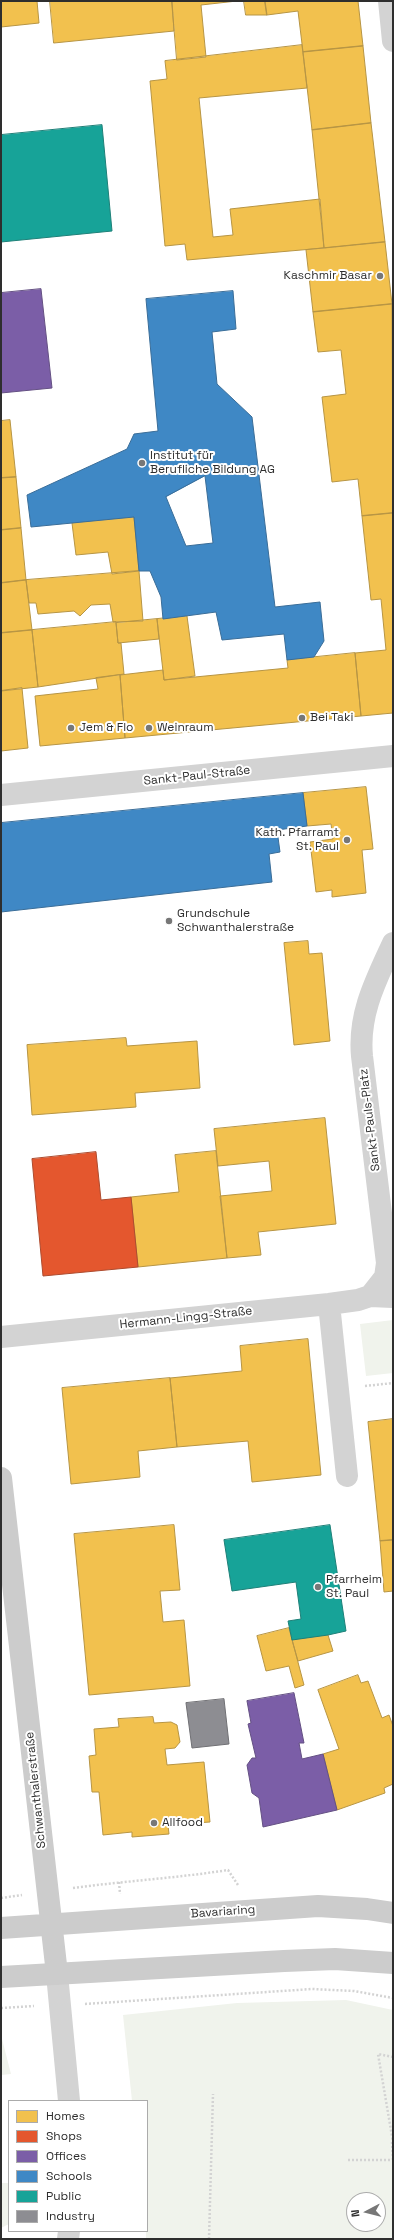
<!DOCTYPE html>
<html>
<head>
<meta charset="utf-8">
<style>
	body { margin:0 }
	#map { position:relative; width:394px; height:2240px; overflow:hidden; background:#fff; font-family:"Space Grotesk",sans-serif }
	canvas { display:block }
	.frame { position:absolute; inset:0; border:2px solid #2e2e2e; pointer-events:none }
	.legend { position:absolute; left:8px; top:2100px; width:140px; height:132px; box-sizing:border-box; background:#fff; border:1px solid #ababab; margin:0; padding:5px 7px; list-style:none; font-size:12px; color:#2e2e2e }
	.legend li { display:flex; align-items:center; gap:8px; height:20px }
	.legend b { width:20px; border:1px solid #ababab }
	.north { position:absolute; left:346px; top:2192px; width:40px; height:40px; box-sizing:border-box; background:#fff; border:1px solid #ababab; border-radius:50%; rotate:263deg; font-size:11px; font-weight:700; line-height:16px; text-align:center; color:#2e2e2e }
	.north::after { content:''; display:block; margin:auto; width:14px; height:18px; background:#777; clip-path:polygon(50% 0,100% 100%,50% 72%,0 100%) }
</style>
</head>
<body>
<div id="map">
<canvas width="394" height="2240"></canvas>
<div class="frame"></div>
<ul class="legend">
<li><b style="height:11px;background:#f2c14e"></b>Homes</li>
<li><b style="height:11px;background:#e4572e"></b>Shops</li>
<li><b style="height:11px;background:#7b5ea7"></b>Offices</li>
<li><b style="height:11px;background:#3f88c5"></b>Schools</li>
<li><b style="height:11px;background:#17a398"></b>Public</li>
<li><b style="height:11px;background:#8d8d92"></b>Industry</li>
</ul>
<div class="north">N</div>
</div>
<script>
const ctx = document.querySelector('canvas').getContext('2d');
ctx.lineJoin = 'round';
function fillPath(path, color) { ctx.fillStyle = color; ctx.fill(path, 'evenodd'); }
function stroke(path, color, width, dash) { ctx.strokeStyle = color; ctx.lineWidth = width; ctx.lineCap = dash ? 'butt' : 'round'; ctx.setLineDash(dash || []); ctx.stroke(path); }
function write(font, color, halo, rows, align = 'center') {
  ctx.font = font + ' "Space Grotesk",sans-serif'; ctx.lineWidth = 4; ctx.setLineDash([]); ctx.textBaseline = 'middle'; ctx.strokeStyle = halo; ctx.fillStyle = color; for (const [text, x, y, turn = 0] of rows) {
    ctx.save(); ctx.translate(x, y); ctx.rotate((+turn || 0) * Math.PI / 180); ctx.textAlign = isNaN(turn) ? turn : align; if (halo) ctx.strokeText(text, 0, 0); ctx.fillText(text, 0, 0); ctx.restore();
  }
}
fillPath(new Path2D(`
	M 393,1320 L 393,1373 L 366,1376 L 360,1324 Z
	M 346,2000 L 393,2010 L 393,2239 L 146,2239 L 147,2101 L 132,2101 L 123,2015 L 237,2003 ZM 354,2200 L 378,2200 L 378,2224 L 354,2224 Z
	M 1,2035 L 11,2074 L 1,2075 Z
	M 1,2183 L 9,2183 L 9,2224 L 1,2228 Z`), '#f0f3ec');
const homes = new Path2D(`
	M 1,1 L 37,1 L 39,23 L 1,27 Z
	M 50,1 L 172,1 L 174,31 L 54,43 Z
	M 172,1 L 237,1 L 201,5 L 206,57 L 177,60 Z
	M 244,1 L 265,1 L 267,15 L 246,15 Z
	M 265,1 L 358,1 L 363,46 L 303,52 L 298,11 L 267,15 Z
	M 302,45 L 307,88 L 199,98 L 213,237 L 233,235 L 230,209 L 320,199 L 324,248 L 187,260 L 185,244 L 165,246 L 150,81 L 167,79 L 165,61 Z
	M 363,46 L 371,123 L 312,130 L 303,52 Z
	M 371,123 L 385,242 L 324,248 L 312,130 Z
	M 385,242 L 392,304 L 313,312 L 306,250 Z
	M 392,304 L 393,513 L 362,516 L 358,479 L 332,482 L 322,397 L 346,394 L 341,350 L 318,352 L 313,312 Z
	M 10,420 L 16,477 L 1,478 L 1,421 Z
	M 16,477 L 21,528 L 1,530 L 1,478 Z
	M 393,513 L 393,713 L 361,716 L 355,653 L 386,650 L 381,599 L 371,600 L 362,516 Z
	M 134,517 L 139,571 L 112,574 L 108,552 L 76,555 L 72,523 Z
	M 21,528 L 26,580 L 1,583 L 1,530 Z
	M 139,571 L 143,621 L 113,622 L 110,604 L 91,605 L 80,616 L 74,611 L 38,614 L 36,603 L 29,603 L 26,580 Z
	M 26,580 L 32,630 L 1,633 L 1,583 Z
	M 187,616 L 195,676 L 164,680 L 157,619 Z
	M 157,619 L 159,639 L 118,643 L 116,623 Z
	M 116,622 L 118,643 L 121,643 L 124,674 L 38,687 L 32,630 Z
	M 32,630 L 38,687 L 1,691 L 1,633 Z
	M 355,653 L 361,716 L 125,738 L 120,675 L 163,670 L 164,680 L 288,668 L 287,660 Z
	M 120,675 L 125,738 L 40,746 L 35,696 L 98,689 L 96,678 Z
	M 22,688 L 28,748 L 1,751 L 1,691 Z
	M 366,787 L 373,849 L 362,850 L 366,893 L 332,897 L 332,890 L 316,892 L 310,842 L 333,839 L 331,824 L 307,826 L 303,793 Z
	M 308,941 L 309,954 L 322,953 L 330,1041 L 294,1045 L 284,943 Z
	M 126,1038 L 127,1046 L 197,1041 L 200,1088 L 135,1093 L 136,1107 L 32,1115 L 27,1045 Z
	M 325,1118 L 336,1224 L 258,1232 L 261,1255 L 227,1258 L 220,1196 L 272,1191 L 269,1161 L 218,1166 L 214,1129 Z
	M 216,1151 L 227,1258 L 138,1267 L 131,1197 L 179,1192 L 175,1155 Z
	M 308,1339 L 321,1475 L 252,1482 L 248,1441 L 177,1447 L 170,1378 L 242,1371 L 240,1346 Z
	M 170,1378 L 177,1447 L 138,1451 L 140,1477 L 71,1484 L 62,1388 Z
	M 393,1419 L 393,1540 L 380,1541 L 368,1422 Z
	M 174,1525 L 180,1590 L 160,1591 L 163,1622 L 184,1620 L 190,1686 L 89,1695 L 74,1534 Z
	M 393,1540 L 393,1591 L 384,1592 L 380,1541 Z
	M 289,1628 L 304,1685 L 295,1688 L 289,1666 L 266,1671 L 257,1636 Z
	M 328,1635 L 333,1651 L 298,1661 L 292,1640 Z
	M 358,1675 L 361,1683 L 368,1681 L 382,1718 L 389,1715 L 393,1726 L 393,1784 L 384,1788 L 385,1793 L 337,1810 L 323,1754 L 339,1749 L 318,1690 Z
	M 153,1717 L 154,1723 L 171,1722 L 177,1725 L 180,1742 L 175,1748 L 165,1749 L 167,1765 L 204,1762 L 210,1822 L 168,1825 L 169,1834 L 132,1837 L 132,1832 L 103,1835 L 99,1792 L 92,1792 L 89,1756 L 96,1755 L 94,1729 L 119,1727 L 118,1719 Z`);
fillPath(homes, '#f2c14e');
stroke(homes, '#b79544', 1);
const shops = new Path2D(`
	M 96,1152 L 101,1200 L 131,1197 L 138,1267 L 43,1276 L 32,1159 Z`);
fillPath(shops, '#e4572e');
stroke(shops, '#ad4b2e', 1);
const offices = new Path2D(`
	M 41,289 L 52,388 L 1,393 L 1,293 Z
	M 294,1693 L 304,1743 L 299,1743 L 302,1759 L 323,1754 L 337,1810 L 263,1827 L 259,1798 L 252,1793 L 247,1765 L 252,1758 L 256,1758 L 248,1724 L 251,1723 L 247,1701 Z`);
fillPath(offices, '#7b5ea7');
stroke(offices, '#645083', 1);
const schools = new Path2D(`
	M 233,291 L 236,329 L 212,332 L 217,384 L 252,417 L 275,607 L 320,602 L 324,641 L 314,657 L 287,660 L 284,634 L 222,640 L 216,612 L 163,619 L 161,597 L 150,571 L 139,571 L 134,517 L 31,527 L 27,495 L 127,449 L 134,434 L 158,431 L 146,299 ZM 205,476 L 213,543 L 186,546 L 166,497 Z
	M 303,793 L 307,826 L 277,830 L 280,852 L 269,854 L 272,882 L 1,912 L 1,823 Z`);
fillPath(schools, '#3f88c5');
stroke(schools, '#3a6d98', 1);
const public = new Path2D(`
	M 102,125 L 112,231 L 1,242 L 1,135 Z
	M 330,1525 L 346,1631 L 328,1635 L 292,1640 L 288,1621 L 301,1619 L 296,1582 L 232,1591 L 224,1540 Z`);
fillPath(public, '#17a398');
stroke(public, '#1e8078', 1);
const industry = new Path2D(`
	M 224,1699 L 229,1744 L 192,1748 L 186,1703 Z`);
fillPath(industry, '#8d8d92');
stroke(industry, '#707074', 1);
stroke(new Path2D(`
	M 365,1386 L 393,1383
	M 119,1882 L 120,1894
	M 73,1888 C 125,1881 177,1878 228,1870 L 238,1885
	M 1,1898 L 22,1895
	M 85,2004 L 312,1989 L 354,1991 L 393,1998
	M 1,2008 L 34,2006
	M 393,2057 L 378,2054 L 393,2142
	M 392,2142 L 393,2160
	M 348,2160 L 393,2160
	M 209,2239 L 213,2094`), '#d3d3d3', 2.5, [2, 2]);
stroke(new Path2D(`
	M 389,1 L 393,41
	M 1,795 L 393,756
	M 370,1296 L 385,1277 L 387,1263 L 362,1056 C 358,1014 376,980 393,943
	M 329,1304 L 347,1476
	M 1,1337 L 329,1304 L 358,1300 L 370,1296 L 393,1297
	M 57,1974 L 69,2101
	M 68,2239 L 69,2231`), '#d3d3d3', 22);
stroke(new Path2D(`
	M 1,1478 L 57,1974
	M 1,1928 L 318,1906 L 367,1909 L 393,1913
	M 1,1977 L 284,1961 L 335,1959 L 393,1963`), '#ccc', 22);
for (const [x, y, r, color] of [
	[380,276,4,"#777"],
	[142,463,4,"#777"],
	[302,718,4,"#777"],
	[71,728,4,"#777"],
	[149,728,4,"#777"],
	[347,840,4,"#777"],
	[169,921,4,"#777"],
	[318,1587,4,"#777"],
	[154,1823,4,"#777"]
]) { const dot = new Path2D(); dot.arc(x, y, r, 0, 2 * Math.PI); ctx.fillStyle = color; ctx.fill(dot); stroke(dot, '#fff', 1.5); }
write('12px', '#2e2e2e', '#fff', [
	["Kaschmir Basar",372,276,"right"],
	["Institut für",150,456],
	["Berufliche Bildung AG",150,470],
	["Bei Taki",310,718],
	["Jem & Flo",79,728],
	["Weinraum",157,728],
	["Kath. Pfarramt",339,833,"right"],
	["St. Paul",339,847,"right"],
	["Grundschule",177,914],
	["Schwanthalerstraße",177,928],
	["Pfarrheim",326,1580],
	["St. Paul",326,1594],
	["Allfood",162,1823]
], 'left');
write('12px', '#2e2e2e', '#fff', [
	["Sankt-Paul-Straße",197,776,-6],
	["Sankt-Pauls-Platz",370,1120,-97],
	["Hermann-Lingg-Straße",186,1318,-6],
	["Schwanthalerstraße",36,1790,-96],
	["Bavariaring",223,1912,-4]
]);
</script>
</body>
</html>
